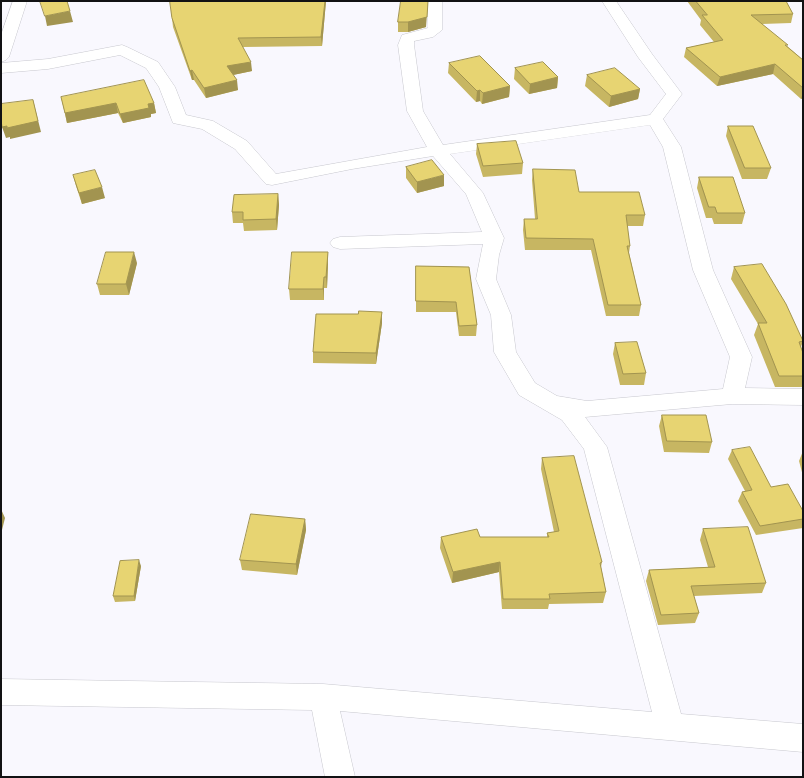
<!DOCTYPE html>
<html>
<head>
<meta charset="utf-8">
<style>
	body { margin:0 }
	#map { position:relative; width:804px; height:778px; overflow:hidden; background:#f9f8fe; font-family:"Asap Condensed",sans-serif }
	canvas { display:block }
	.frame { position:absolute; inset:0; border:2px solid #121214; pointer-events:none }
</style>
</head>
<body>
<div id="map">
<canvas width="804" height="778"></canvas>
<div class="frame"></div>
</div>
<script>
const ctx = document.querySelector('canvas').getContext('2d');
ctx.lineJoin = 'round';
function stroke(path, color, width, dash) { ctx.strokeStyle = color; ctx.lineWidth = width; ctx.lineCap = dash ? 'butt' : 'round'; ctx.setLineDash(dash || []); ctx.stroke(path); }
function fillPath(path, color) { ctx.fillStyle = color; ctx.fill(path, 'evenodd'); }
const minor = new Path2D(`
	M 13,1 L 27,1 L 9,57 L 6,60 L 1,62 L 1,35 Z
	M 428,1 L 442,1 L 442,30 L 433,37 L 414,41 L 414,45 L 423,111 L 443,145 L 650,115 L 666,94 L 638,57 L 602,1 L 616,1 L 652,54 L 682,94 L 663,119 L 681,147 L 713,270 L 752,357 L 745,388 L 803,389 L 803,405 L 732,404 L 585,417 L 607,447 L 681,714 L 803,724 L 803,752 L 340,711 L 355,777 L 325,777 L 312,710 L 1,705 L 1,679 L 323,684 L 652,712 L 584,449 L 562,420 L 519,395 L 494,352 L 491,315 L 476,279 L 483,244 L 340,249 L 333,247 L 330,243 L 333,239 L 340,237 L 482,232 L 466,194 L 433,156 L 352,169 L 272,185 L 266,184 L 235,149 L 202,129 L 173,123 L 159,87 L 146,68 L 120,55 L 48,69 L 1,73 L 1,63 L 48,59 L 122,45 L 127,47 L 158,62 L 175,87 L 186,115 L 213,121 L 247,141 L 276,174 L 427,147 L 407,111 L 398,45 L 402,35 L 428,28 ZM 650,125 L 663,147 L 693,270 L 730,357 L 723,389 L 587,401 L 557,396 L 535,383 L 516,352 L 511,315 L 496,279 L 499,255 L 504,238 L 483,193 L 450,154 Z`);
stroke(minor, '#c7c7ce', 1);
fillPath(minor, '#fff');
fillPath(new Path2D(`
	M 170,1 L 326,1 L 322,46 L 243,47 L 252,71 L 233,75 L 238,90 L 206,98 L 194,80 L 192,80 L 173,27 L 172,18 Z
	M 401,1 L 426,27 L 408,32 L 398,32 L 398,22 Z
	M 687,1 L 786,1 L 793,14 L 791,23 L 762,24 L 803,60 L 803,98 L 801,99 L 773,74 L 717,86 L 684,57 L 686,48 L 714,42 L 700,25 L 701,20 Z
	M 449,63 L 510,86 L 509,97 L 482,104 L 480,101 L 476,102 L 448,73 Z
	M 515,68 L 558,77 L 557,88 L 529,94 L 514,79 Z
	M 587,75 L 640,89 L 638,99 L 609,107 L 585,86 Z
	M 61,97 L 154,103 L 156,113 L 151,114 L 151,117 L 123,123 L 118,113 L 67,123 Z
	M 728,126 L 771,168 L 767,179 L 742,179 L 726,136 Z
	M 477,144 L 523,163 L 522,174 L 483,177 L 476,154 Z
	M 406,167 L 444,186 L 417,193 L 406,178 Z
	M 533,169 L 579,192 L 645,215 L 643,226 L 627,226 L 630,246 L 629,253 L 641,305 L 639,316 L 606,316 L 591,250 L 525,250 L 523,230 L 524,219 L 535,219 L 532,180 Z
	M 73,175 L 105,198 L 82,204 L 76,186 Z
	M 699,177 L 745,213 L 742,224 L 714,224 L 712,218 L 706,218 L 697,188 Z
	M 278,194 L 279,205 L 277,230 L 244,231 L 243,223 L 233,223 L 232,212 Z
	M 328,252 L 328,263 L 327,288 L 324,288 L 324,300 L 290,300 L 289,289 Z
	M 137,263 L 129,295 L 100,295 L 97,284 Z
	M 416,266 L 469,267 L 477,325 L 476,336 L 459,336 L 456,312 L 416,312 Z
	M 734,267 L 803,341 L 801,347 L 803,353 L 803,387 L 775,387 L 754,335 L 758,324 L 731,279 Z
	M 382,312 L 382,323 L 376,364 L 313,363 L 313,352 L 358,314 Z
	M 615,343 L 646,373 L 644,385 L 620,385 L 613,354 Z
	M 662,415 L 712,442 L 709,453 L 664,452 L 659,426 Z
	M 732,450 L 771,487 L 803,511 L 803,528 L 756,535 L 738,501 L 742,492 L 745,491 L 728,459 Z
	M 803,451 L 803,476 L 799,461 Z
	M 542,458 L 602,562 L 601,567 L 606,592 L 603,603 L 549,604 L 548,609 L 502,609 L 499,572 L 452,583 L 440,548 L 441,537 L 547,537 L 547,533 L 554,532 L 541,469 Z
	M 305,519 L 306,530 L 297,575 L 242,570 L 240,560 Z
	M 703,529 L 766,583 L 762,593 L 694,596 L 699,613 L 695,623 L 658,625 L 646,581 L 649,570 L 708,567 L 700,540 Z
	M 141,566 L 135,601 L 115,602 L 113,596 Z`), '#c7b662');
fillPath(new Path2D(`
	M 325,1 L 326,1 L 322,46 L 321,37 Z
	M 428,1 L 426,27 L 408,32 L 408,22 Z
	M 70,11 L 73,22 L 47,26 L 45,16 Z
	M 251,62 L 252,71 L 228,76 L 227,66 Z
	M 775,64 L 773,74 L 717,86 L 720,77 Z
	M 192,70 L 194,80 L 192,80 L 190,71 Z
	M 558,77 L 557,88 L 529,94 L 530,84 Z
	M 237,80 L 238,90 L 206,98 L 204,88 Z
	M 510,86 L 509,97 L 482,104 L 483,93 Z
	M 640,89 L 638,99 L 609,107 L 611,96 Z
	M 480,90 L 480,101 L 476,102 L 477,91 Z
	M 803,92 L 803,98 L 801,99 Z
	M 33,100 L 41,132 L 10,139 L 10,137 L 6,138 L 2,127 Z
	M 116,103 L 118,113 L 67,123 L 65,113 Z
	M 154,103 L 156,113 L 151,114 L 151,117 L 123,123 L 120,114 L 148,104 Z
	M 444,175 L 444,186 L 417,193 L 417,182 Z
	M 102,187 L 105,198 L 82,204 L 79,193 Z
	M 278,194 L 279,205 L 277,230 L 276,219 Z
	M 134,252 L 137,263 L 129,295 L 126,284 Z
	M 328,252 L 328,263 L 327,288 L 326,277 Z
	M 324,277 L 324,300 L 323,289 Z
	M 382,312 L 382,323 L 376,364 L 376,353 Z
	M 1,509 L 5,518 L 1,534 Z
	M 305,519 L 306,530 L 297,575 L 296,564 Z
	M 139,560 L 141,566 L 135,601 L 134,596 Z
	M 500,562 L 499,572 L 452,583 L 453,572 Z`), '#a29450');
const building = new Path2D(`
	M 40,1 L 67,1 L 70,11 L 45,16 Z
	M 170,1 L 325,1 L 321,37 L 238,38 L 251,62 L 227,66 L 237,80 L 204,88 L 192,70 L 190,71 L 172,18 Z
	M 401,1 L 428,1 L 427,17 L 408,22 L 398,22 Z
	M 696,1 L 786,1 L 793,14 L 751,15 L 788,45 L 785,45 L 803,60 L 803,88 L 775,64 L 720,77 L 686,48 L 723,40 L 702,15 L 707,15 Z
	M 480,56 L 510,86 L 483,93 L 480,90 L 477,91 L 449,63 Z
	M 543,62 L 558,77 L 530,84 L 515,68 Z
	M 615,68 L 640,89 L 611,96 L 587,75 Z
	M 144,80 L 154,103 L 148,104 L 149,108 L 120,114 L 116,103 L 65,113 L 61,97 Z
	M 33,100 L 38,121 L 7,128 L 7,126 L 2,127 L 1,120 L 1,104 Z
	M 728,126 L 753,126 L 771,168 L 745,168 Z
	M 516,141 L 523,163 L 483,166 L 477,144 Z
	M 432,160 L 444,175 L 417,182 L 406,167 Z
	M 533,169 L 575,170 L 579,192 L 639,192 L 645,215 L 626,215 L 630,246 L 627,246 L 641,305 L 608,305 L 593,239 L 526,238 L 524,219 L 537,219 Z
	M 95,170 L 102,187 L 79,193 L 73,175 Z
	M 699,177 L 733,177 L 745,213 L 717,213 L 715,207 L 709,207 Z
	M 278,194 L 276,219 L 243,220 L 243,212 L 232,212 L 234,195 Z
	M 106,252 L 134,252 L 126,284 L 97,284 Z
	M 292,252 L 328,252 L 326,277 L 324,277 L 323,289 L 289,289 Z
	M 762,264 L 786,304 L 803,341 L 799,342 L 803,353 L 803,376 L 779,376 L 758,323 L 767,323 L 734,267 Z
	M 416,266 L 469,267 L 477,325 L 459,326 L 456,302 L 416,301 Z
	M 359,311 L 382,312 L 376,353 L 313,352 L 316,314 L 358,314 Z
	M 637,342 L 646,373 L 623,374 L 615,343 Z
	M 662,415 L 706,415 L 712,442 L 667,441 Z
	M 750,447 L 771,487 L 788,484 L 803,511 L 803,519 L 760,526 L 742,492 L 752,490 L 732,450 Z
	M 574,456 L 602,562 L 600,563 L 606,592 L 549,594 L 550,599 L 503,599 L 500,562 L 453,572 L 441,537 L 477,529 L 480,537 L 549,537 L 547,533 L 559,531 L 542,458 Z
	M 251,514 L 305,519 L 296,564 L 240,560 Z
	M 748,527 L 766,583 L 691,586 L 699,613 L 661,615 L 649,570 L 715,567 L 703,529 Z
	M 139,560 L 134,596 L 113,596 L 120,561 Z`);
fillPath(building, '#e7d472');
stroke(building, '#a29450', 1);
</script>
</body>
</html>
